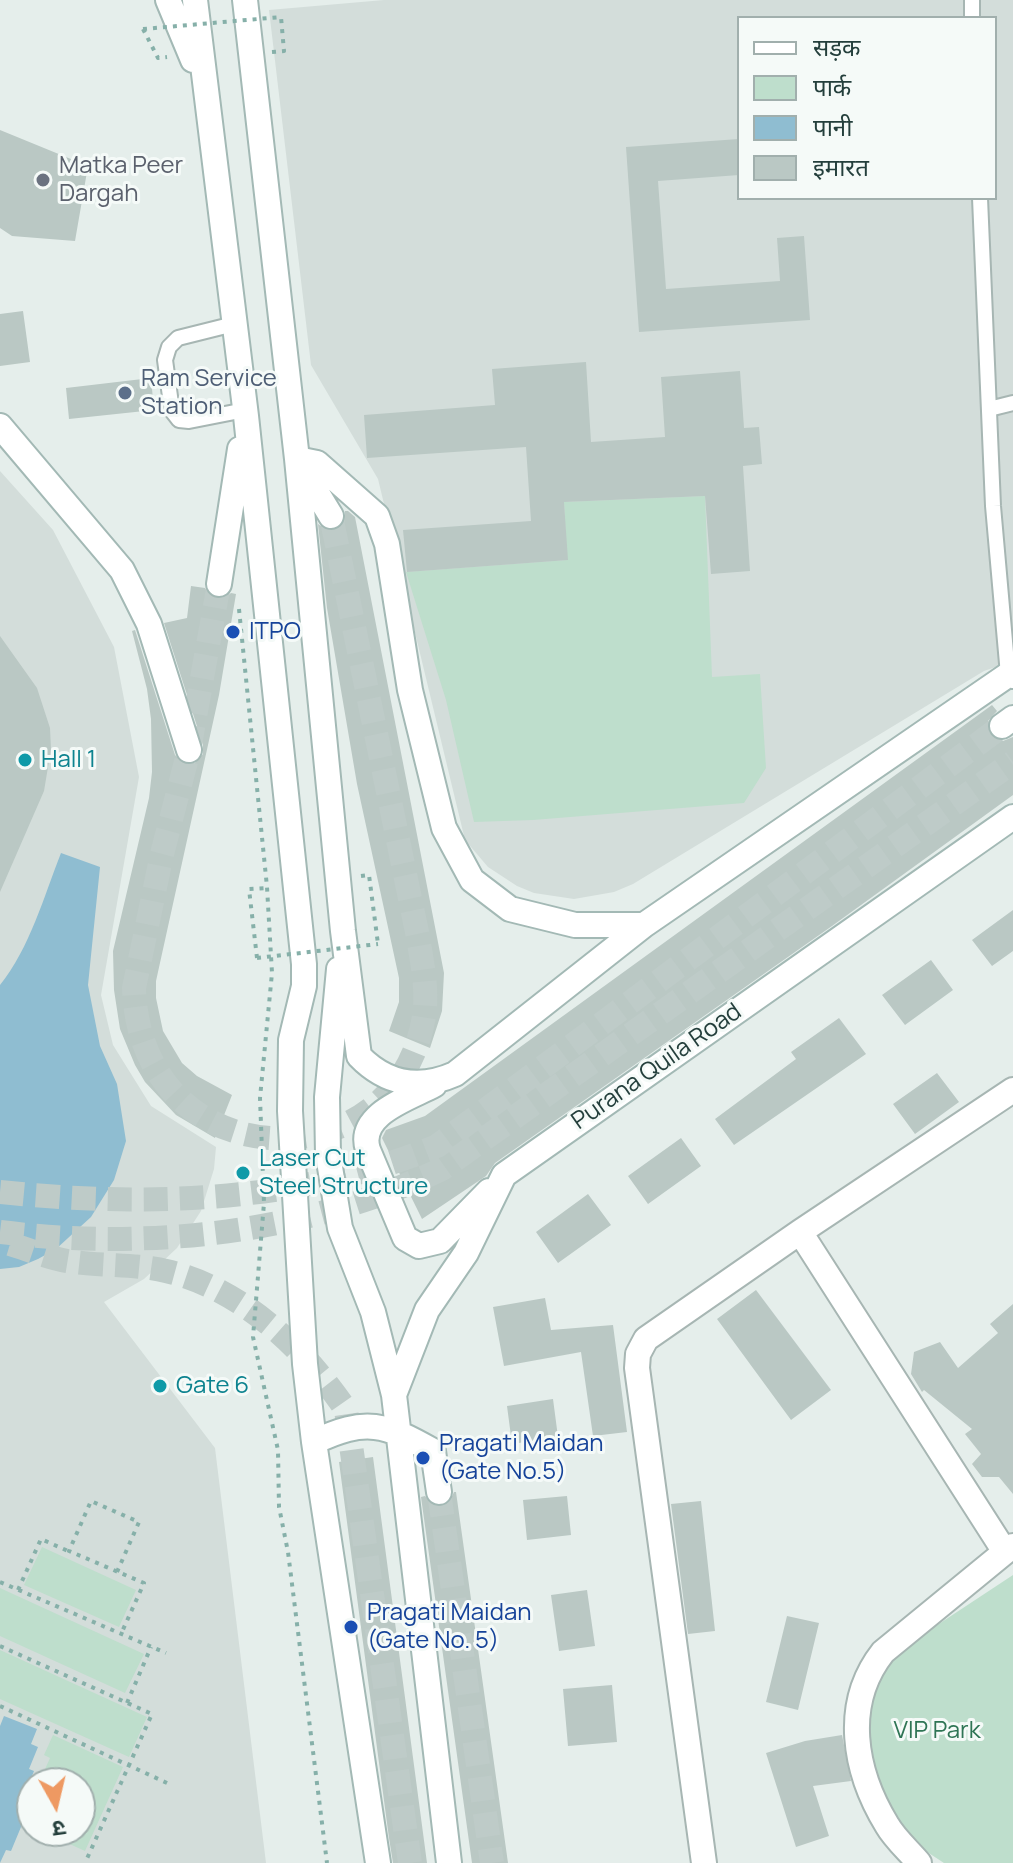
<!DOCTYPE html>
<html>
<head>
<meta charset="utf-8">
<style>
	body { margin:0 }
	#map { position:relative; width:1013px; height:1863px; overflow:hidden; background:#e5eeeb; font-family:Manrope,"Noto Sans Devanagari",sans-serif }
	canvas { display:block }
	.legend { position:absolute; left:737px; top:16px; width:260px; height:184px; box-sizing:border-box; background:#f5faf8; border:2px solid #a1afad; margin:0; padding:10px 14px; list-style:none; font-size:24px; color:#243f3c }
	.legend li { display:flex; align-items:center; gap:16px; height:40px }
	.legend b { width:40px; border:2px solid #a1afad }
	.north { position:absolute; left:16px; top:1767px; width:80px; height:80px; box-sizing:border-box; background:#f5faf8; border:2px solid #a1afad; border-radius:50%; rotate:172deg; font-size:22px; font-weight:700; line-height:32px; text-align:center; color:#243f3c }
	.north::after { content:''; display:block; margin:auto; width:28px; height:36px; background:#ee9962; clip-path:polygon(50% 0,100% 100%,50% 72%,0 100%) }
</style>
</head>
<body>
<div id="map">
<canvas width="1013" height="1863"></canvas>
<ul class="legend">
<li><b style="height:10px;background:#fff"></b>सड़क</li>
<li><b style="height:22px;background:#bedecc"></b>पार्क</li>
<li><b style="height:22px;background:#8fbdd1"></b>पानी</li>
<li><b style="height:22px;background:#bac8c4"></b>इमारत</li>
</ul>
<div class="north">उ</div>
</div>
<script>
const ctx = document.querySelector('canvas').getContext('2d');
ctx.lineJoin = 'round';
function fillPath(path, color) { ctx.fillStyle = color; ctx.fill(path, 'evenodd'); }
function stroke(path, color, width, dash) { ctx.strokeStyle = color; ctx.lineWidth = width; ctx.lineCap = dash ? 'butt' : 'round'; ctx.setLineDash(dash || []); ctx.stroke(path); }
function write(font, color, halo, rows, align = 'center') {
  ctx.font = font + ' Manrope,sans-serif'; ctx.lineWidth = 6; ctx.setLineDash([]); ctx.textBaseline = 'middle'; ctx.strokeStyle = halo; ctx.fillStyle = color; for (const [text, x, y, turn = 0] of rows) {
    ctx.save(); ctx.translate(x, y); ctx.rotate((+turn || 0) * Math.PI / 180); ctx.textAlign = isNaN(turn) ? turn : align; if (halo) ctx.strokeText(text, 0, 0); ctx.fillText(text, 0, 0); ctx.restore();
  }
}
fillPath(new Path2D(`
	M 384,0 L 1013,0 L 1013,661 L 984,671 L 633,884 L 614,892 L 574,899 L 534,893 L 517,886 L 488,867 L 465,840 L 378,479 L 311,365 L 269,10 ZM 739,18 L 995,18 L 995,198 L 739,198 Z
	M 0,471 L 53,530 L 114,647 L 139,777 L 101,995 L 113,1045 L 151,1106 L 216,1147 L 214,1169 L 201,1211 L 177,1248 L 144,1279 L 104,1302 L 215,1448 L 266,1863 L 0,1863 ZM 32,1783 L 80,1783 L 80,1831 L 32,1831 Z`), '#d3ddda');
fillPath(new Path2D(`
	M 705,496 L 712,677 L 760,674 L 766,768 L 744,803 L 533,820 L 474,822 L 446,700 L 406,572 L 567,560 L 564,502 Z
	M 42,1547 L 136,1590 L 119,1627 L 24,1585 Z
	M 1013,1575 L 1013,1863 L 944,1863 L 918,1846 L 880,1798 L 854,1718 L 886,1667 L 913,1641 Z
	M 0,1588 L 144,1654 L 125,1693 L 0,1636 Z
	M 0,1650 L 147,1717 L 129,1757 L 0,1699 Z
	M 53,1735 L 123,1767 L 85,1851 L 41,1831 L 80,1831 L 80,1783 L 45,1783 L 47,1778 L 42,1776 L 50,1758 L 44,1755 Z`), '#bedecc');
fillPath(new Path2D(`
	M 61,853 L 100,867 L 88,985 L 100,1046 L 117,1084 L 126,1141 L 114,1180 L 91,1217 L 56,1249 L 38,1259 L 19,1267 L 0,1269 L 0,985 C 30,948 44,896 61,853 Z
	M 4,1716 L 37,1729 L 31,1744 L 38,1747 L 29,1769 L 34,1771 L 26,1791 L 30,1793 L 22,1812 L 26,1815 L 11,1851 L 6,1850 L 0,1863 L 0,1726 Z`), '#8fbdd1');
fillPath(new Path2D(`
	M 0,130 L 88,166 L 75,241 L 12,236 L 0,228 Z
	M 739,139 L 739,175 L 658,181 L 666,289 L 780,281 L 777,238 L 804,236 L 810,320 L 639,332 L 626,147 Z
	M 23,311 L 30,362 L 0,366 L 0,314 Z
	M 586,362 L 591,442 L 665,437 L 661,377 L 740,371 L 744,428 L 759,427 L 762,464 L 743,466 L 750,571 L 711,574 L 705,496 L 564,502 L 568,560 L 407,572 L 403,530 L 531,521 L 526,447 L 367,458 L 364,415 L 495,405 L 492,369 Z
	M 151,378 L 154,410 L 69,419 L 66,388 Z
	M 345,511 L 348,511 L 355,517 L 444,973 L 442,1011 L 430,1048 L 389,1031 L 399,1002 L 399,978 L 357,784 L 327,608 L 318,524 L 325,529 L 338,529 L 344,522 Z
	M 191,586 L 205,588 L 209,595 L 216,599 L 225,598 L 231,593 L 236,594 L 219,695 L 156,981 L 156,998 L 163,1031 L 182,1063 L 197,1076 L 232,1095 L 215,1138 L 176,1115 L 145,1082 L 135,1065 L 120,1029 L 114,990 L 113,951 L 149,798 L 152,772 L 151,719 L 147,689 L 132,631 L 135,630 L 175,755 L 185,764 L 194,764 L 203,754 L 203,745 L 164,623 L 187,618 Z
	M 0,636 L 37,688 L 50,728 L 51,749 L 44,791 L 0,892 Z
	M 992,705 L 997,711 L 988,721 L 990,734 L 1003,741 L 1013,737 L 1013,795 L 832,926 L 495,1163 L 486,1176 L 422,1219 L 382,1138 L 386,1130 L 425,1116 Z
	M 1013,910 L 1013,951 L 992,966 L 972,940 Z
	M 931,960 L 953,990 L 905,1025 L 882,995 Z
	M 839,1018 L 866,1054 L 734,1145 L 715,1119 L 796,1059 L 791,1052 Z
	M 937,1073 L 959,1102 L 915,1134 L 893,1104 Z
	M 681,1138 L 701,1166 L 648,1204 L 628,1176 Z
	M 588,1194 L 611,1225 L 558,1263 L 536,1232 Z
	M 756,1290 L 831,1390 L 791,1420 L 717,1319 Z
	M 545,1298 L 551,1330 L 613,1325 L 627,1432 L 593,1436 L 581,1352 L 504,1366 L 493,1307 Z
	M 1013,1304 L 1013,1494 L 999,1477 L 982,1477 L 972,1464 L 981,1454 L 965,1434 L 972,1429 L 924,1390 L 922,1392 L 911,1374 L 914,1352 L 940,1342 L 958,1368 L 998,1333 L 990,1324 Z
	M 553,1399 L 558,1437 L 512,1444 L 507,1406 Z
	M 373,1457 L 427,1863 L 393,1863 L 389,1838 L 339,1462 Z
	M 454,1492 L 456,1492 L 508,1863 L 472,1863 L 421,1497 L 425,1496 L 433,1506 L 440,1507 L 449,1503 Z
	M 567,1496 L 571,1535 L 527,1540 L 523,1500 Z
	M 701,1501 L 715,1631 L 688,1634 L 671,1504 Z
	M 587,1590 L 595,1646 L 559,1651 L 551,1595 Z
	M 787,1616 L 819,1623 L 798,1710 L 766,1702 Z
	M 612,1685 L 617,1742 L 568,1746 L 563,1689 Z
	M 842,1735 L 851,1781 L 813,1786 L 829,1836 L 796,1847 L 766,1753 L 805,1741 Z`), '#bac8c4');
stroke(new Path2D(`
	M 219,584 L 189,750 L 162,854 L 134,988 C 140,1180 397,1187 424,1016 C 428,989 422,963 418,937 L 331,516
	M 0,1192 C 145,1207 300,1203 437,1146 L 1002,726
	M 0,1232 C 148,1250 306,1234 442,1169 L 1013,762
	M 10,1244 C 30,1250 53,1260 74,1262 C 104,1266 136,1264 166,1271 C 241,1288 305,1349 346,1410 L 410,1863
	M 439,1492 L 492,1863`), '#becbc8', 24, [24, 12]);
const service = new Path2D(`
	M 972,0 L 972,18
	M 980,198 L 993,506 L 1008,675
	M 234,324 L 178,338 L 169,347 L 165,360 L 172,411 L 179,420 L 189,421 L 245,410
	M 989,409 L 1013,403`);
const minor = new Path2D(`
	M 800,1232 L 1005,1552 L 1013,1546
	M 704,1863 L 637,1368 L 638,1354 L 646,1339 L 800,1232 L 1013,1090
	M 919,1863 C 909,1851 895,1839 887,1825 C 854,1771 842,1704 883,1652 L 1005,1552`);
const secondary = new Path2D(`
	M 168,0 L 193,60
	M 195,0 L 246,416 L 304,964 L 304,986 L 291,1040 L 290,1111 L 305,1364 L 314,1442 L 378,1863
	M 245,0 L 297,459 L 343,931 L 359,1056 C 386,1084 419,1090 455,1074 L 644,925
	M 0,426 L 122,570 L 149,624 L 189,750
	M 297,459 L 317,463 L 377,516 L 387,544 L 410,690 L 444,828 L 472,880 L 510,909 L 575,925 L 644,925 L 1008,675 L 1013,676
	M 300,465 L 331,516
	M 219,584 L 240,449
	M 1002,726 L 1013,718
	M 339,969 L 327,1097 L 328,1155 L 340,1228 L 373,1312 L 394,1395 L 449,1863
	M 434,1085 C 410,1098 356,1114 368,1150 L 405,1238 L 419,1246 L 440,1241 L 489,1191
	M 394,1395 L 427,1310 L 466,1253 L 504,1175 L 1013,817
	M 314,1442 C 366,1417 385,1424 433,1451 L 439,1492`);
stroke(service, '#a7b6b3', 18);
stroke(minor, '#a7b6b3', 28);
stroke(secondary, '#a3b9b5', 28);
stroke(new Path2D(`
	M 143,29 L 158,58 L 167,57
	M 272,52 L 284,51 L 281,17
	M 239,609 L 267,887 L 272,973 L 260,1098 L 264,1203 L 253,1337 L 278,1450 L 279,1507 L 288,1552 L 327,1863
	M 361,876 L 369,875 L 378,944
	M 257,958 L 249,889 L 266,888
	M 117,1572 L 139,1522 L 91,1501 L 69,1551 L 144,1583 L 121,1634
	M 0,1582 L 166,1653
	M 18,1590 L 41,1539 L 68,1551
	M 0,1646 L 152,1714 L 85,1863
	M 127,1703 L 151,1647
	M 0,1706 L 167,1783`), '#86b0a9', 4, [4, 6]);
stroke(service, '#fff', 14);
stroke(minor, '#fff', 24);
stroke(secondary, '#fff', 24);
stroke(new Path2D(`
	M 143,29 L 281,17
	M 257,958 L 378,944`), '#86b0a9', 4, [4, 6]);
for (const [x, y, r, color] of [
	[43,180,8,"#6b7280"],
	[125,393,8,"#5c6f8a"],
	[233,632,8,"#1a4fb4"],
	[25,760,8,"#0f9aa8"],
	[243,1173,8,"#0f9aa8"],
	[160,1386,8,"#0f9aa8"],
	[423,1458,8,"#1a4fb4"],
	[351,1627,8,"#1a4fb4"]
]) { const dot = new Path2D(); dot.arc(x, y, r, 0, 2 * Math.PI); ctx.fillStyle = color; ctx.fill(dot); stroke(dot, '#f5faf8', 3); }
write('24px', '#5b616d', '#f5faf8', [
	["Matka Peer",59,166],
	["Dargah",59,194]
], 'left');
write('24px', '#4e5e75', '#f5faf8', [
	["Ram Service",141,379],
	["Station",141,407]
], 'left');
write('24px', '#164399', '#f5faf8', [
	["ITPO",249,632],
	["Pragati Maidan",439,1444],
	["(Gate No.5)",439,1472],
	["Pragati Maidan",367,1613],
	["(Gate No. 5)",367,1641]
], 'left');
write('24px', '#0d838f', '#f5faf8', [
	["Hall 1",41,760],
	["Laser Cut",259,1159],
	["Steel Structure",259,1187],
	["Gate 6",176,1386]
], 'left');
write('24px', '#243f3c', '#f5faf8', [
	["Purana Quila Road",657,1067,-35]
]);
write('24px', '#2f7555', '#f5faf8', [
	["VIP Park",937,1731]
]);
</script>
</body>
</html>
